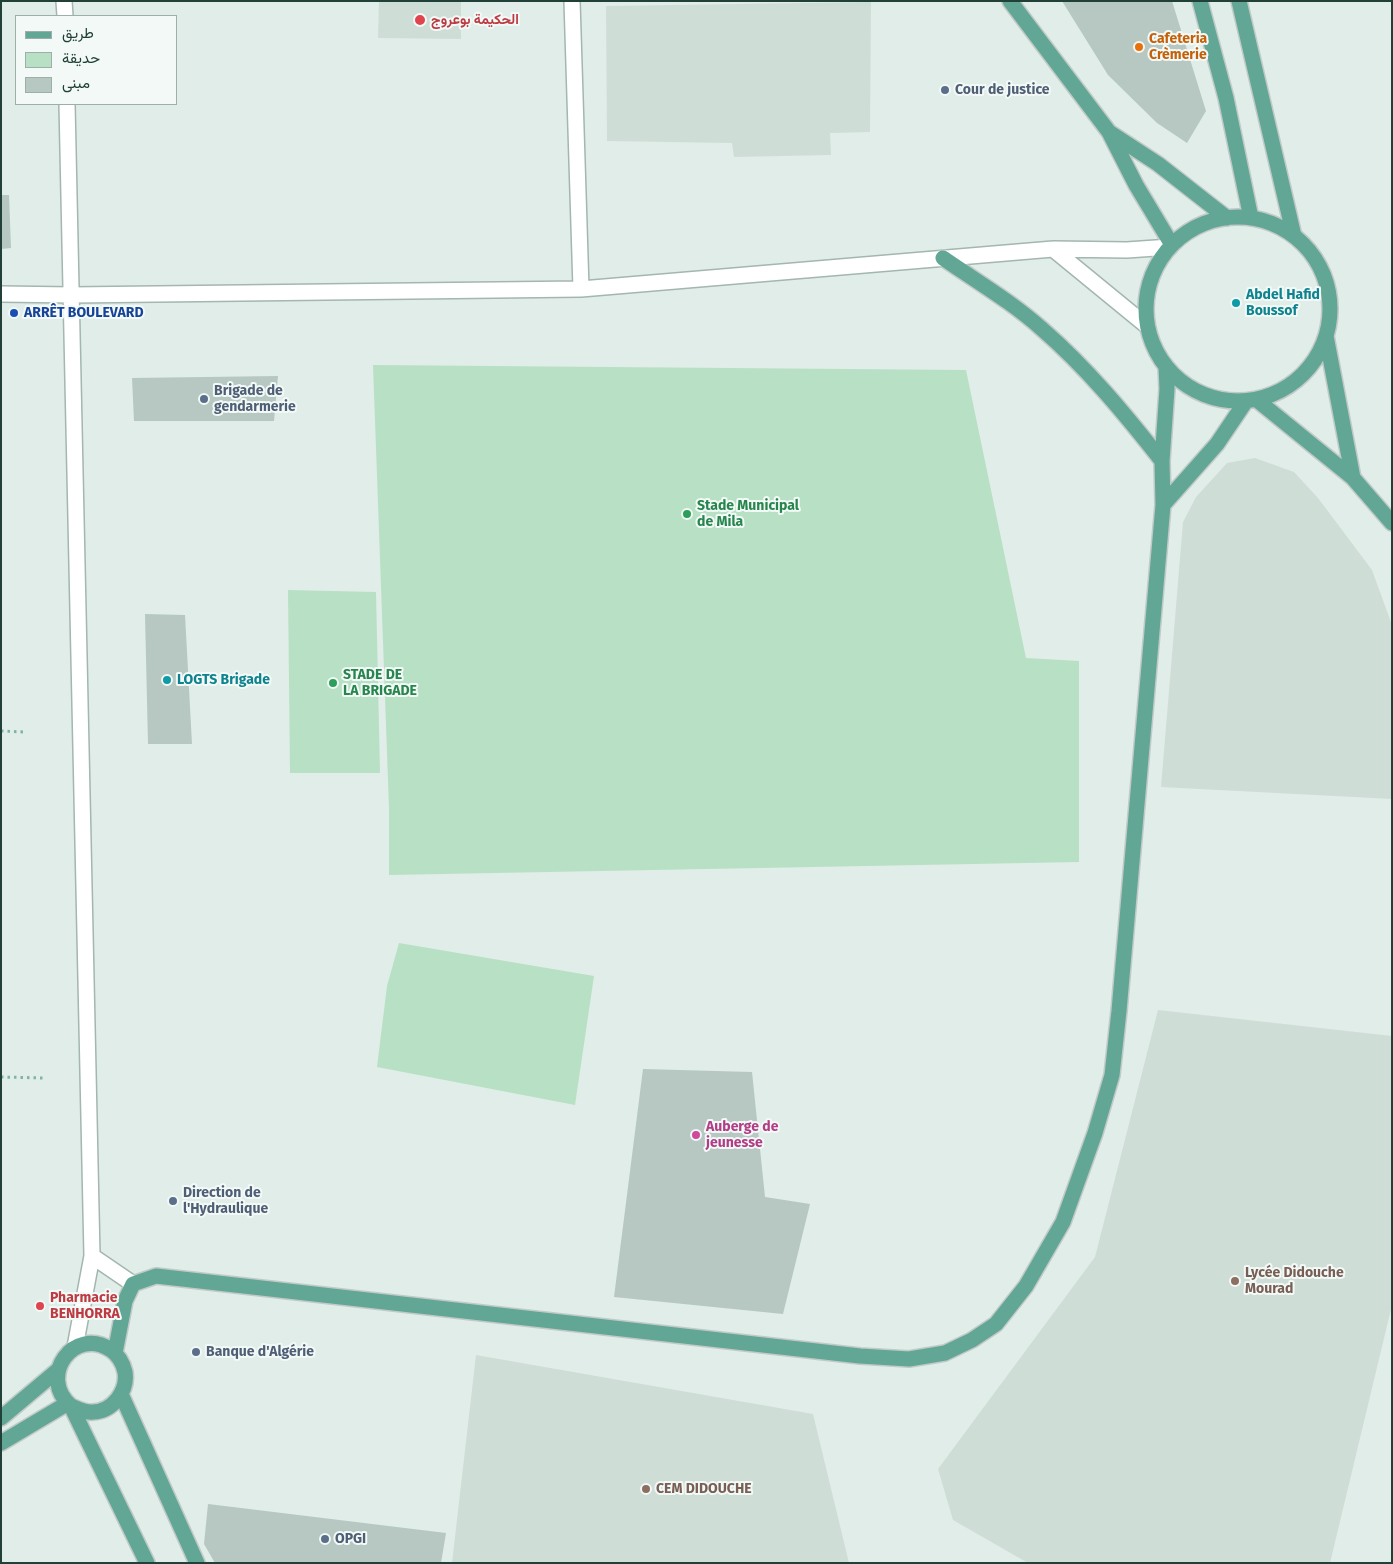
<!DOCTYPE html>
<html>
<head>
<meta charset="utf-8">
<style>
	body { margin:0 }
	#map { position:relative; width:1393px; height:1564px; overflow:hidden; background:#e1ede8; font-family:"Fira Sans",Vazirmatn,sans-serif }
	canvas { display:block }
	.frame { position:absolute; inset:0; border:2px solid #204038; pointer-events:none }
	.legend { position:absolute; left:15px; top:15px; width:162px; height:90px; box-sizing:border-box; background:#f2f9f6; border:1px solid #9eafaa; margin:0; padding:6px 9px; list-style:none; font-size:15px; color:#204038 }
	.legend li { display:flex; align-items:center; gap:10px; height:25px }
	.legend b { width:25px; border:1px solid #9eafaa }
</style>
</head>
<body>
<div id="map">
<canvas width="1393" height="1564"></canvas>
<div class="frame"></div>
<ul class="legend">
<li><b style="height:6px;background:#62a796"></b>طريق</li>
<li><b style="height:14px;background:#b8e0c4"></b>حديقة</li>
<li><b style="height:14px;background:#b6c8c1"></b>مبنى</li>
</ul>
</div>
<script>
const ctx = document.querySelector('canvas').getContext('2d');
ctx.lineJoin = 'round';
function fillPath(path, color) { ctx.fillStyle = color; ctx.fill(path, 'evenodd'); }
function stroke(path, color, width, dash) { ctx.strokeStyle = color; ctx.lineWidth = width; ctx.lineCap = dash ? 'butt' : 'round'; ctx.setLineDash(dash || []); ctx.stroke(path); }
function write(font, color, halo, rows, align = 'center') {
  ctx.font = font + ' "Fira Sans",Vazirmatn,sans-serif'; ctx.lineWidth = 4; ctx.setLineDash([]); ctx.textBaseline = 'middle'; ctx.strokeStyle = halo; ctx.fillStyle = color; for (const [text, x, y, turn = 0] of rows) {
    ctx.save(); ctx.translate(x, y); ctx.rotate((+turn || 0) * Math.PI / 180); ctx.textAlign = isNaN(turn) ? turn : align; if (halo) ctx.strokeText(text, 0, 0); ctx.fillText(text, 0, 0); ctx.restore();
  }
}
fillPath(new Path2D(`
	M 379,1 L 461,1 L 461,39 L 378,38 Z
	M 871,2 L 870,132 L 830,133 L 831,155 L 734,157 L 732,143 L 607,141 L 606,6 Z
	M 1255,458 L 1294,472 L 1318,498 L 1372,570 L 1392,625 L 1392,799 L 1161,787 L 1183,522 L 1196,497 L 1227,463 Z
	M 1158,1010 L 1392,1036 L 1392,1305 L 1330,1563 L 1028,1563 L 953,1520 L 938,1469 L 1095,1257 Z
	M 476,1355 L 813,1414 L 849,1563 L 452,1563 Z`), '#cfddd7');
fillPath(new Path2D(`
	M 373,365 L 966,370 L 1026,658 L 1079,661 L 1079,862 L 389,875 L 389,808 Z
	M 288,590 L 376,592 L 380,773 L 290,773 Z
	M 399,943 L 594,976 L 575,1105 L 377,1067 L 387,986 Z`), '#b8e0c4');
fillPath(new Path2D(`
	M 1062,1 L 1172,1 L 1206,111 L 1187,143 L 1157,123 L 1108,75 Z
	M 1,195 L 9,195 L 11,248 L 1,249 Z
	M 278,376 L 274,421 L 134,421 L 132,378 Z
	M 145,614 L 185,615 L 192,744 L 148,744 Z
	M 643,1069 L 752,1072 L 765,1197 L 810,1204 L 783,1314 L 614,1297 Z
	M 208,1504 L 446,1533 L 441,1563 L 215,1563 L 204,1544 Z`), '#b6c8c1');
const minor = new Path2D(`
	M 64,1 L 65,16
	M 572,1 L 581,289
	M 67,104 L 92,1256 L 75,1347
	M 1053,249 L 1147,326
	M 1,294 L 72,295 L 581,289 L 1053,249 L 1127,250 L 1170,247
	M 92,1256 L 133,1284`);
const major = new Path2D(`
	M 1010,1 L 1109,132 L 1136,185 L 1172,245
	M 1200,1 L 1226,98 L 1251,218
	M 1239,1 L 1294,236
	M 1109,132 L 1158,164 L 1227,218
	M1146 309a92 92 0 1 1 184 0a92 92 0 1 1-184 0Z
	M 943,258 C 976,281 1012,302 1042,329 C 1087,368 1125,414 1162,461
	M 1326,336 L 1353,478
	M 1257,400 L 1353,478 L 1392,523
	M 1163,505 L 1217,444 L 1246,401
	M 115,1353 L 125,1301 L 133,1284 L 156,1276 L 860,1356 L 909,1359 L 945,1353 L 972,1340 L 996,1324 L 1026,1286 L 1063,1222 L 1095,1133 L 1112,1075 L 1119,1011 L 1163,505 L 1162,461 L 1167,389 L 1166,367
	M 121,1394 L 197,1563
	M 71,1406 C 78,1409 85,1413 93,1412 C 113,1411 128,1391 125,1372 C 123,1363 118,1355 111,1350 C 74,1325 37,1377 71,1406 L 147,1563
	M 1,1418 L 58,1370
	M 1,1443 L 68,1403`);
stroke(minor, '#a3b6b0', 18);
stroke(major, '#c1cac7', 18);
stroke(new Path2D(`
	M 1,731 L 25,732
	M 1,1077 L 43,1078`), '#7fb4a4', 3, [2.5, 4]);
stroke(minor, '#fff', 15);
stroke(major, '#62a796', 15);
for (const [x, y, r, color] of [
	[420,20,6,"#e0444e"],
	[1139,47,5,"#e8710a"],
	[945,90,5,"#5c6f8a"],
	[1236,303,5,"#0f9aa8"],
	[14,313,5,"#1a4fb4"],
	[204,399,5,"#5c6f8a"],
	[687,514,5,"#2e9e5b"],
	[167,680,5,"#0f9aa8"],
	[333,683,5,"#2e9e5b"],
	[696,1135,5,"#d1479c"],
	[173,1201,5,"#5c6f8a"],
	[1235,1281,5,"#8d6e63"],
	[40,1306,5,"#e0444e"],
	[196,1352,5,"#5c6f8a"],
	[646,1489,5,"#8d6e63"],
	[325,1539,5,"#5c6f8a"]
]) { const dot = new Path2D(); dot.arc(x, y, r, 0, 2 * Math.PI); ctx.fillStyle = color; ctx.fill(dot); stroke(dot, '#f2f9f6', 2); }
write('bold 14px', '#be3a42', '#f2f9f6', [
	["الحكيمة بوعروج",431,20],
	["Pharmacie",50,1298],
	["BENHORRA",50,1314]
], 'left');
write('bold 14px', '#c56008', '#f2f9f6', [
	["Cafeteria",1149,39],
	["Crèmerie",1149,55]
], 'left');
write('bold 14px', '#4e5e75', '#f2f9f6', [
	["Cour de justice",955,90],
	["Brigade de",214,391],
	["gendarmerie",214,407],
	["Direction de",183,1193],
	["l'Hydraulique",183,1209],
	["Banque d'Algérie",206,1352],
	["OPGI",335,1539]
], 'left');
write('bold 14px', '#0d838f', '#f2f9f6', [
	["Abdel Hafid",1246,295],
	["Boussof",1246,311],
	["LOGTS Brigade",177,680]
], 'left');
write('bold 14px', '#164399', '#f2f9f6', [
	["ARRÊT BOULEVARD",24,313]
], 'left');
write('bold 14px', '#27864d', '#f2f9f6', [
	["Stade Municipal",697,506],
	["de Mila",697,522],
	["STADE DE",343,675],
	["LA BRIGADE",343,691]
], 'left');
write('bold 14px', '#b23c85', '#f2f9f6', [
	["Auberge de",706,1127],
	["jeunesse",706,1143]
], 'left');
write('bold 14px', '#785e54', '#f2f9f6', [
	["Lycée Didouche",1245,1273],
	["Mourad",1245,1289],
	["CEM DIDOUCHE",656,1489]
], 'left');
</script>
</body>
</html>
